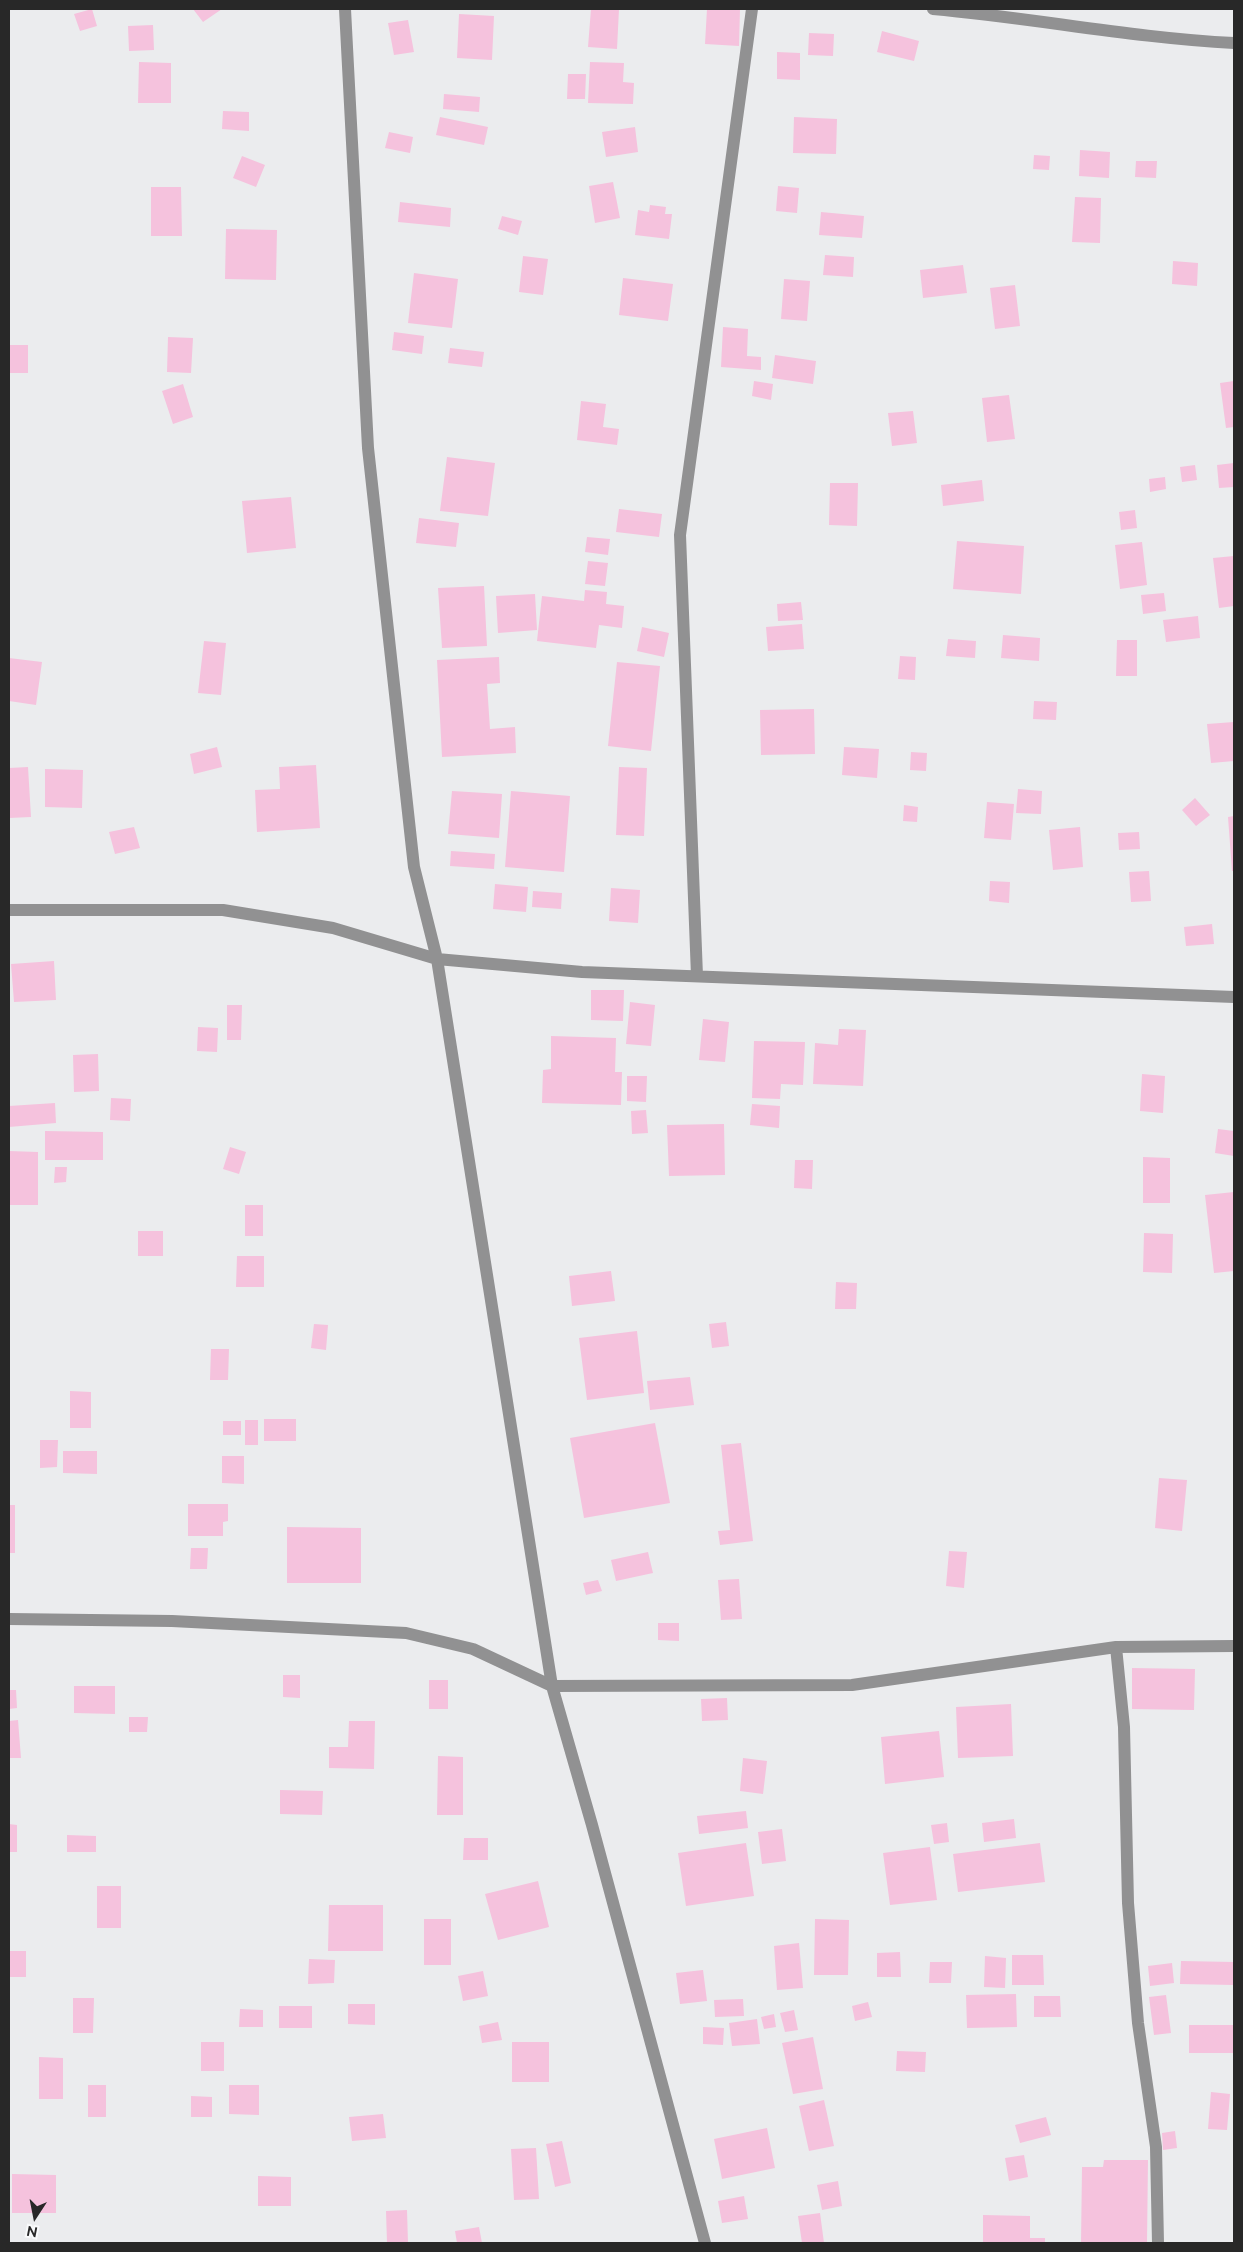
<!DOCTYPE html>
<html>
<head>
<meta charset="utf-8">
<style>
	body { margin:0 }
	#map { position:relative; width:1243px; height:2252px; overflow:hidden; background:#ebecee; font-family:Raleway,sans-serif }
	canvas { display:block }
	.frame { position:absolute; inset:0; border:10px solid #282828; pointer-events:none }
	.north { position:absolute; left:10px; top:2192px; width:50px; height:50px; -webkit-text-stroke:4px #f9fafb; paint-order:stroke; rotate:191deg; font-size:14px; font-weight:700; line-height:20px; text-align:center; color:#282828 }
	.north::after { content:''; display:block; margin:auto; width:18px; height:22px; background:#282828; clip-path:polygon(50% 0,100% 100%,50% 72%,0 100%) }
</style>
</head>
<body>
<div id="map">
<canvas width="1243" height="2252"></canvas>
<div class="frame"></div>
<div class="north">N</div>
</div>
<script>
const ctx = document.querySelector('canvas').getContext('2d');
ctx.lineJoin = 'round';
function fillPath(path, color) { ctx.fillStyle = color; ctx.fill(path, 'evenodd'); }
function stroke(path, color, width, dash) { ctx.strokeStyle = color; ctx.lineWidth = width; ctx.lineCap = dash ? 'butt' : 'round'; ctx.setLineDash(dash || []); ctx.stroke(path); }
fillPath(new Path2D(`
	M 92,9 L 97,26 L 80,31 L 74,14 Z
	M 193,9 L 222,9 L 203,22 Z
	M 591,9 L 619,9 L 617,49 L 588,47 Z
	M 707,9 L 740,9 L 739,46 L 705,44 Z
	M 459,14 L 494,16 L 492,60 L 457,58 Z
	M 408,20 L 414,52 L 394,55 L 388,23 Z
	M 153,25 L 154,50 L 129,51 L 128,26 Z
	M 882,31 L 919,41 L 914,61 L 877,52 Z
	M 809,33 L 834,34 L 833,56 L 808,55 Z
	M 777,52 L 800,53 L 800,80 L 777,79 Z
	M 139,62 L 171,63 L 171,103 L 138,103 Z
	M 590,62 L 624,63 L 623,82 L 634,83 L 633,104 L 588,103 Z
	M 568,74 L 586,74 L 585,99 L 567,99 Z
	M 444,94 L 480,97 L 479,112 L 443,109 Z
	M 223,111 L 249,112 L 249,131 L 222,129 Z
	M 440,117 L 488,127 L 484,145 L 436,135 Z
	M 794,117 L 837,119 L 836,154 L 793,153 Z
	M 635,127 L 638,152 L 606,157 L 602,132 Z
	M 389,132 L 413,137 L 410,153 L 385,148 Z
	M 1080,150 L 1110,152 L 1109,178 L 1079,176 Z
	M 1034,155 L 1050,156 L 1049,170 L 1033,169 Z
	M 242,156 L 265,165 L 256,187 L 233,178 Z
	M 1136,161 L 1157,161 L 1156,178 L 1135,177 Z
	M 613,182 L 620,218 L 595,223 L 589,186 Z
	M 778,186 L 799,188 L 797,213 L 776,211 Z
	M 151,187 L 181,187 L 182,236 L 151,236 Z
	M 1075,197 L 1101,198 L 1100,243 L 1072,242 Z
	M 400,202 L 451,208 L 450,227 L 398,222 Z
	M 650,205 L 666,207 L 665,214 L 672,214 L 669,239 L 635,235 L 638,210 L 649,212 Z
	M 821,212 L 864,216 L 862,238 L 819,235 Z
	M 502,216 L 522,221 L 518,235 L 498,229 Z
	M 226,229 L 277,230 L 276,280 L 225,279 Z
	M 825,255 L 854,257 L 853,277 L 823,275 Z
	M 523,256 L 548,259 L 543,295 L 519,292 Z
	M 1173,261 L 1198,263 L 1197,286 L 1172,284 Z
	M 963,265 L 967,293 L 923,298 L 920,270 Z
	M 414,273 L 458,279 L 452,328 L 408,323 Z
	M 623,278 L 673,284 L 668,321 L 619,315 Z
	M 784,279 L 810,281 L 807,321 L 781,319 Z
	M 1015,285 L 1020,326 L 995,329 L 990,288 Z
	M 723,327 L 748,329 L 747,356 L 761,357 L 761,370 L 721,367 Z
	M 394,332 L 424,336 L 422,354 L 392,350 Z
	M 168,337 L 193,338 L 191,373 L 167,372 Z
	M 9,345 L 28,345 L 28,373 L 9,373 Z
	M 450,348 L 484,352 L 482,367 L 448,363 Z
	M 775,355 L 816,361 L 813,384 L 772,378 Z
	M 754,381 L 773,384 L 771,400 L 752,396 Z
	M 1234,381 L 1234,427 L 1226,428 L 1220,383 Z
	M 183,384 L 193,417 L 173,424 L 162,391 Z
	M 1009,395 L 1015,439 L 987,442 L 982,398 Z
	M 581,401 L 606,404 L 603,427 L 619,429 L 617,445 L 577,440 Z
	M 913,411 L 917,443 L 892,446 L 888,413 Z
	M 447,457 L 495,463 L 488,516 L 440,511 Z
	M 1234,463 L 1234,487 L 1219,488 L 1217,465 Z
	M 1195,465 L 1197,480 L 1182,482 L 1180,467 Z
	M 1165,477 L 1166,489 L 1150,492 L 1149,479 Z
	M 982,480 L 984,501 L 943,506 L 941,485 Z
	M 830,483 L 858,483 L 857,526 L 829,525 Z
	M 291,497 L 296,548 L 247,553 L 242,501 Z
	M 619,509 L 662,514 L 659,537 L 616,532 Z
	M 1135,510 L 1137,528 L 1121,530 L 1119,512 Z
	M 419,518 L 459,523 L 456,547 L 416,543 Z
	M 587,537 L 610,539 L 608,555 L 585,552 Z
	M 957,541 L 1024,546 L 1021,594 L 953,589 Z
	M 1142,542 L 1147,585 L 1120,589 L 1115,545 Z
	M 1234,556 L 1234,606 L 1219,608 L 1213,558 Z
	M 588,561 L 608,563 L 605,586 L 585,584 Z
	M 484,586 L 487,646 L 442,648 L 438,588 Z
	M 585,590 L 607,592 L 606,604 L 624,606 L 622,628 L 599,625 L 596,648 L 537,641 L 542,596 L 584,601 Z
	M 1164,593 L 1166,611 L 1143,614 L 1141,595 Z
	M 535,594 L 537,630 L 498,633 L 496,596 Z
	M 801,602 L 803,620 L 778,621 L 777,604 Z
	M 1198,616 L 1200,638 L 1166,642 L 1163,620 Z
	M 802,624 L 804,649 L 768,651 L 766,627 Z
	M 642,627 L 669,633 L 664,657 L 637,651 Z
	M 1003,635 L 1040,638 L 1039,661 L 1001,658 Z
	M 948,639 L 976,641 L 975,658 L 946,656 Z
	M 1117,640 L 1137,640 L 1137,676 L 1116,676 Z
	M 204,641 L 226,643 L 221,695 L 198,693 Z
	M 900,656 L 916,657 L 915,680 L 898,679 Z
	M 499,657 L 500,683 L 487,684 L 490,729 L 515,727 L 516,753 L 442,757 L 437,660 Z
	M 9,658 L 42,662 L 36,705 L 9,701 Z
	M 617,662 L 660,666 L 651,751 L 608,746 Z
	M 1034,701 L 1057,702 L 1056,720 L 1033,719 Z
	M 814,709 L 815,754 L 761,755 L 760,710 Z
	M 1234,722 L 1234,761 L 1211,763 L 1207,724 Z
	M 217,747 L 222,767 L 194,774 L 190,754 Z
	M 844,747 L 879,749 L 877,778 L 842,775 Z
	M 911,752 L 927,753 L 926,771 L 910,770 Z
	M 316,765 L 320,828 L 257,832 L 255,790 L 280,789 L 279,767 Z
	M 28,767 L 31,817 L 9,818 L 9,768 Z
	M 619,767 L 647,768 L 644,836 L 616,835 Z
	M 45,769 L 83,770 L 82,808 L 45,807 Z
	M 1018,789 L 1042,791 L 1041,814 L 1016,813 Z
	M 452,791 L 502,794 L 499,838 L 448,834 Z
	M 511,791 L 570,796 L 564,872 L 505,867 Z
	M 1195,798 L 1210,815 L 1196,826 L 1182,810 Z
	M 987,802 L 1014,804 L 1011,840 L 984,838 Z
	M 904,805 L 918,807 L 917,822 L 903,821 Z
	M 1234,816 L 1234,871 L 1232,871 L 1228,817 Z
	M 134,827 L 140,848 L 115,854 L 109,832 Z
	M 1080,827 L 1083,867 L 1053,870 L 1049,830 Z
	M 1139,832 L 1140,849 L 1119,850 L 1118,833 Z
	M 451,851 L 495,854 L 494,869 L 450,866 Z
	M 1149,871 L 1151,901 L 1131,902 L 1129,872 Z
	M 990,881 L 1010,882 L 1009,903 L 989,901 Z
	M 495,884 L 528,887 L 526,912 L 493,909 Z
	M 611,888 L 640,890 L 638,923 L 609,921 Z
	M 533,891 L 562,893 L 561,909 L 532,907 Z
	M 1212,924 L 1214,944 L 1186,946 L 1184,927 Z
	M 54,961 L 56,1000 L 14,1002 L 11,964 Z
	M 591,990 L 624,990 L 623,1021 L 591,1020 Z
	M 630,1002 L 655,1005 L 651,1046 L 626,1044 Z
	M 227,1005 L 242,1005 L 241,1040 L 227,1040 Z
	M 703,1019 L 729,1022 L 725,1062 L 699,1060 Z
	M 198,1027 L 218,1028 L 217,1052 L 197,1051 Z
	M 839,1029 L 866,1030 L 863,1086 L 813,1084 L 815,1043 L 838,1045 Z
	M 551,1036 L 616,1038 L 615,1072 L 622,1072 L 621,1105 L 542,1103 L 543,1070 L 551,1069 Z
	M 754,1041 L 805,1042 L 803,1085 L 781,1084 L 780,1099 L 752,1098 Z
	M 98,1054 L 99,1091 L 74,1092 L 73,1055 Z
	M 1142,1074 L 1165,1076 L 1163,1113 L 1140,1111 Z
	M 627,1076 L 647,1076 L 646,1102 L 627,1101 Z
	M 111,1098 L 131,1099 L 130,1121 L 110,1120 Z
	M 55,1103 L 56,1123 L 9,1127 L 9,1106 Z
	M 752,1104 L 780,1106 L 779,1128 L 750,1125 Z
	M 646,1110 L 648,1133 L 632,1134 L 631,1111 Z
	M 724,1124 L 725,1175 L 669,1176 L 667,1125 Z
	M 1218,1129 L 1234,1131 L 1234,1156 L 1215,1153 Z
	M 45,1131 L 103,1132 L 103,1160 L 45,1160 Z
	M 230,1147 L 246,1152 L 239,1174 L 223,1169 Z
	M 9,1151 L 38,1152 L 38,1205 L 9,1205 Z
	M 1143,1157 L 1170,1158 L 1170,1203 L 1143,1203 Z
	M 795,1160 L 813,1160 L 812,1189 L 794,1188 Z
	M 55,1167 L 67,1167 L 66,1182 L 54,1183 Z
	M 1234,1192 L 1234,1271 L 1214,1273 L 1205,1195 Z
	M 245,1205 L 263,1205 L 263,1236 L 245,1236 Z
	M 138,1231 L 163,1231 L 163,1256 L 138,1256 Z
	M 1144,1233 L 1173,1234 L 1172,1273 L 1143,1272 Z
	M 237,1256 L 264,1256 L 264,1287 L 236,1287 Z
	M 611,1271 L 615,1301 L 572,1306 L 569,1276 Z
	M 836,1282 L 857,1283 L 856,1309 L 835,1309 Z
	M 726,1322 L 729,1346 L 712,1348 L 709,1324 Z
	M 314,1324 L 328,1325 L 326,1350 L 311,1348 Z
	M 637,1331 L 644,1393 L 587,1400 L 579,1338 Z
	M 211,1349 L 229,1349 L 228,1380 L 210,1380 Z
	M 690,1377 L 694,1405 L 650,1410 L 647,1381 Z
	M 70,1391 L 91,1392 L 91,1428 L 70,1428 Z
	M 264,1419 L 296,1419 L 296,1441 L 264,1441 Z
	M 245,1420 L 258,1420 L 258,1445 L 245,1445 Z
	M 223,1421 L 241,1421 L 241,1435 L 223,1435 Z
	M 655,1423 L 670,1503 L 584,1518 L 570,1438 Z
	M 40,1440 L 58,1440 L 57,1467 L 40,1468 Z
	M 741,1443 L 753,1541 L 720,1545 L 718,1531 L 730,1530 L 721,1445 Z
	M 63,1451 L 97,1451 L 97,1474 L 63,1473 Z
	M 222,1456 L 244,1456 L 244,1484 L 222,1483 Z
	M 1159,1478 L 1187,1480 L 1182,1531 L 1155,1528 Z
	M 188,1504 L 228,1504 L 228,1521 L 223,1522 L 223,1536 L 188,1536 Z
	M 9,1505 L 15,1505 L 15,1553 L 9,1553 Z
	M 287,1527 L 361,1528 L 361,1583 L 287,1583 Z
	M 191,1548 L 208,1548 L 207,1569 L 190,1569 Z
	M 949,1551 L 967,1552 L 964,1588 L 946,1586 Z
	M 648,1552 L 653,1573 L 616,1581 L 611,1560 Z
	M 739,1579 L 742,1619 L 721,1620 L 718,1580 Z
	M 598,1580 L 602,1591 L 586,1595 L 583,1583 Z
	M 658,1623 L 679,1623 L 679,1641 L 658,1640 Z
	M 1132,1668 L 1195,1669 L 1194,1710 L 1132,1709 Z
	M 283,1675 L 300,1675 L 300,1698 L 283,1697 Z
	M 429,1680 L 448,1680 L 448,1709 L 429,1709 Z
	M 74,1686 L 115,1686 L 115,1714 L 74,1713 Z
	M 9,1690 L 16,1690 L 17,1708 L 9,1709 Z
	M 727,1698 L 728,1720 L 702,1721 L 701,1699 Z
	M 1011,1704 L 1013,1756 L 958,1758 L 956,1707 Z
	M 129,1717 L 148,1717 L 147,1732 L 129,1732 Z
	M 18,1720 L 21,1758 L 9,1758 L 9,1721 Z
	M 349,1721 L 375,1721 L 374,1769 L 329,1768 L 329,1747 L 348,1747 Z
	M 939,1731 L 944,1777 L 885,1784 L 881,1737 Z
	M 438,1756 L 463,1757 L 463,1815 L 437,1815 Z
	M 743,1758 L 767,1761 L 763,1794 L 740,1791 Z
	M 280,1790 L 323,1791 L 322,1815 L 280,1814 Z
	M 746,1811 L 748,1828 L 699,1834 L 697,1816 Z
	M 1014,1819 L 1016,1838 L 984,1842 L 982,1823 Z
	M 947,1823 L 949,1842 L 934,1844 L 931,1825 Z
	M 9,1824 L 17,1825 L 17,1852 L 9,1852 Z
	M 782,1829 L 786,1861 L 762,1864 L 758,1832 Z
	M 67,1835 L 96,1836 L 96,1852 L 67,1852 Z
	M 464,1838 L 488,1838 L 488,1860 L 463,1860 Z
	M 746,1843 L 754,1896 L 686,1906 L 678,1853 Z
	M 1040,1843 L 1045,1882 L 958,1892 L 953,1854 Z
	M 930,1847 L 937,1900 L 890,1905 L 883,1853 Z
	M 538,1881 L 549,1927 L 498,1940 L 485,1894 Z
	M 97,1886 L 121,1886 L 121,1928 L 97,1928 Z
	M 329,1905 L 383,1905 L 383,1951 L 328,1951 Z
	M 424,1919 L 451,1919 L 451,1965 L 424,1965 Z
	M 815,1919 L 849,1920 L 848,1975 L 814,1975 Z
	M 799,1943 L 803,1988 L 777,1990 L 774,1946 Z
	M 9,1951 L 26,1951 L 26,1977 L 9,1977 Z
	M 900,1952 L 901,1977 L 877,1977 L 877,1953 Z
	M 1012,1955 L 1043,1955 L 1044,1985 L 1012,1985 Z
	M 985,1956 L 1006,1958 L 1005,1988 L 984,1987 Z
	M 309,1959 L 335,1960 L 334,1983 L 308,1984 Z
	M 1181,1961 L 1234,1962 L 1234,1985 L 1180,1984 Z
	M 930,1962 L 952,1962 L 951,1983 L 929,1983 Z
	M 1172,1963 L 1174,1983 L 1150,1986 L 1148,1966 Z
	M 703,1970 L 707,2001 L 680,2004 L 676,1973 Z
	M 483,1971 L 488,1996 L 463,2001 L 458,1976 Z
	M 1016,1994 L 1017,2027 L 967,2028 L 966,1995 Z
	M 1166,1995 L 1171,2033 L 1154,2035 L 1149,1997 Z
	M 1034,1996 L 1060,1996 L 1061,2017 L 1034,2017 Z
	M 73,1998 L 94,1998 L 93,2033 L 73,2033 Z
	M 743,1999 L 744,2016 L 715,2017 L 714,2000 Z
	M 868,2002 L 872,2017 L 855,2021 L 852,2006 Z
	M 348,2004 L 375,2004 L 375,2025 L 348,2024 Z
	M 279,2006 L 312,2006 L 312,2028 L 279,2028 Z
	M 240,2009 L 263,2010 L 263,2027 L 239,2027 Z
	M 794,2010 L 798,2030 L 785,2032 L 780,2013 Z
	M 774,2014 L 776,2027 L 764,2029 L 761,2017 Z
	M 757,2019 L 760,2044 L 732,2046 L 729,2023 Z
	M 498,2022 L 502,2040 L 482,2043 L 479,2026 Z
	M 1189,2025 L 1233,2025 L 1233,2053 L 1189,2053 Z
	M 703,2027 L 724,2028 L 723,2045 L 703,2044 Z
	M 813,2037 L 823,2089 L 793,2094 L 782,2043 Z
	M 201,2042 L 224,2042 L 224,2071 L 201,2071 Z
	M 512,2042 L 549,2042 L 549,2082 L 512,2082 Z
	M 897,2051 L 926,2052 L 925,2072 L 896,2071 Z
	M 39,2057 L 63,2058 L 63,2099 L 39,2099 Z
	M 88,2085 L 106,2085 L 106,2117 L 88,2117 Z
	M 229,2085 L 259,2085 L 259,2115 L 229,2114 Z
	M 1211,2092 L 1230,2094 L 1227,2130 L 1208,2129 Z
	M 191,2096 L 212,2097 L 212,2117 L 191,2117 Z
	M 824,2100 L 834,2146 L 809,2151 L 799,2106 Z
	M 383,2114 L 386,2138 L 352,2141 L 349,2117 Z
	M 1046,2117 L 1051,2135 L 1020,2143 L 1015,2125 Z
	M 767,2128 L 775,2168 L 722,2179 L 714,2139 Z
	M 1175,2131 L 1177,2148 L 1163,2150 L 1162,2133 Z
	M 562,2141 L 571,2183 L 555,2187 L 546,2144 Z
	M 536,2148 L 539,2199 L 514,2200 L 511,2149 Z
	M 1024,2155 L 1028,2177 L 1009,2181 L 1005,2158 Z
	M 1104,2160 L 1148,2160 L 1147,2243 L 1081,2243 L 1082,2167 L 1103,2167 Z
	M 12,2174 L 56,2175 L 56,2213 L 12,2213 Z
	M 258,2176 L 291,2177 L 291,2206 L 258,2206 Z
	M 838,2181 L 842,2206 L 822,2210 L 817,2185 Z
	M 744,2196 L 748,2219 L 722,2223 L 718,2201 Z
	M 407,2210 L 408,2243 L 387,2243 L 386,2211 Z
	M 820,2213 L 824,2243 L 802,2243 L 798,2216 Z
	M 983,2215 L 1030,2216 L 1030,2238 L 1045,2238 L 1045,2243 L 983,2243 Z
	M 479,2227 L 482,2243 L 457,2243 L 455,2231 Z`), '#f5c2dd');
stroke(new Path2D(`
	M 345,9 L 368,448 L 414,867 L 437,959 L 552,1686 L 592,1825 L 705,2243
	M 933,9 C 1034,18 1134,38 1234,43
	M 9,910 L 223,910 L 333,928 L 437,959 L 582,972 L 1234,997
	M 697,976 L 680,535 L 752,9
	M 9,1619 L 172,1621 L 406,1633 L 473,1649 L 552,1686 L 852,1685 L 1116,1647 L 1234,1646
	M 1116,1647 L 1124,1727 L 1128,1903 L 1138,2023 L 1156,2147 L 1158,2243`), '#919192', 12);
</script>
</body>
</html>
